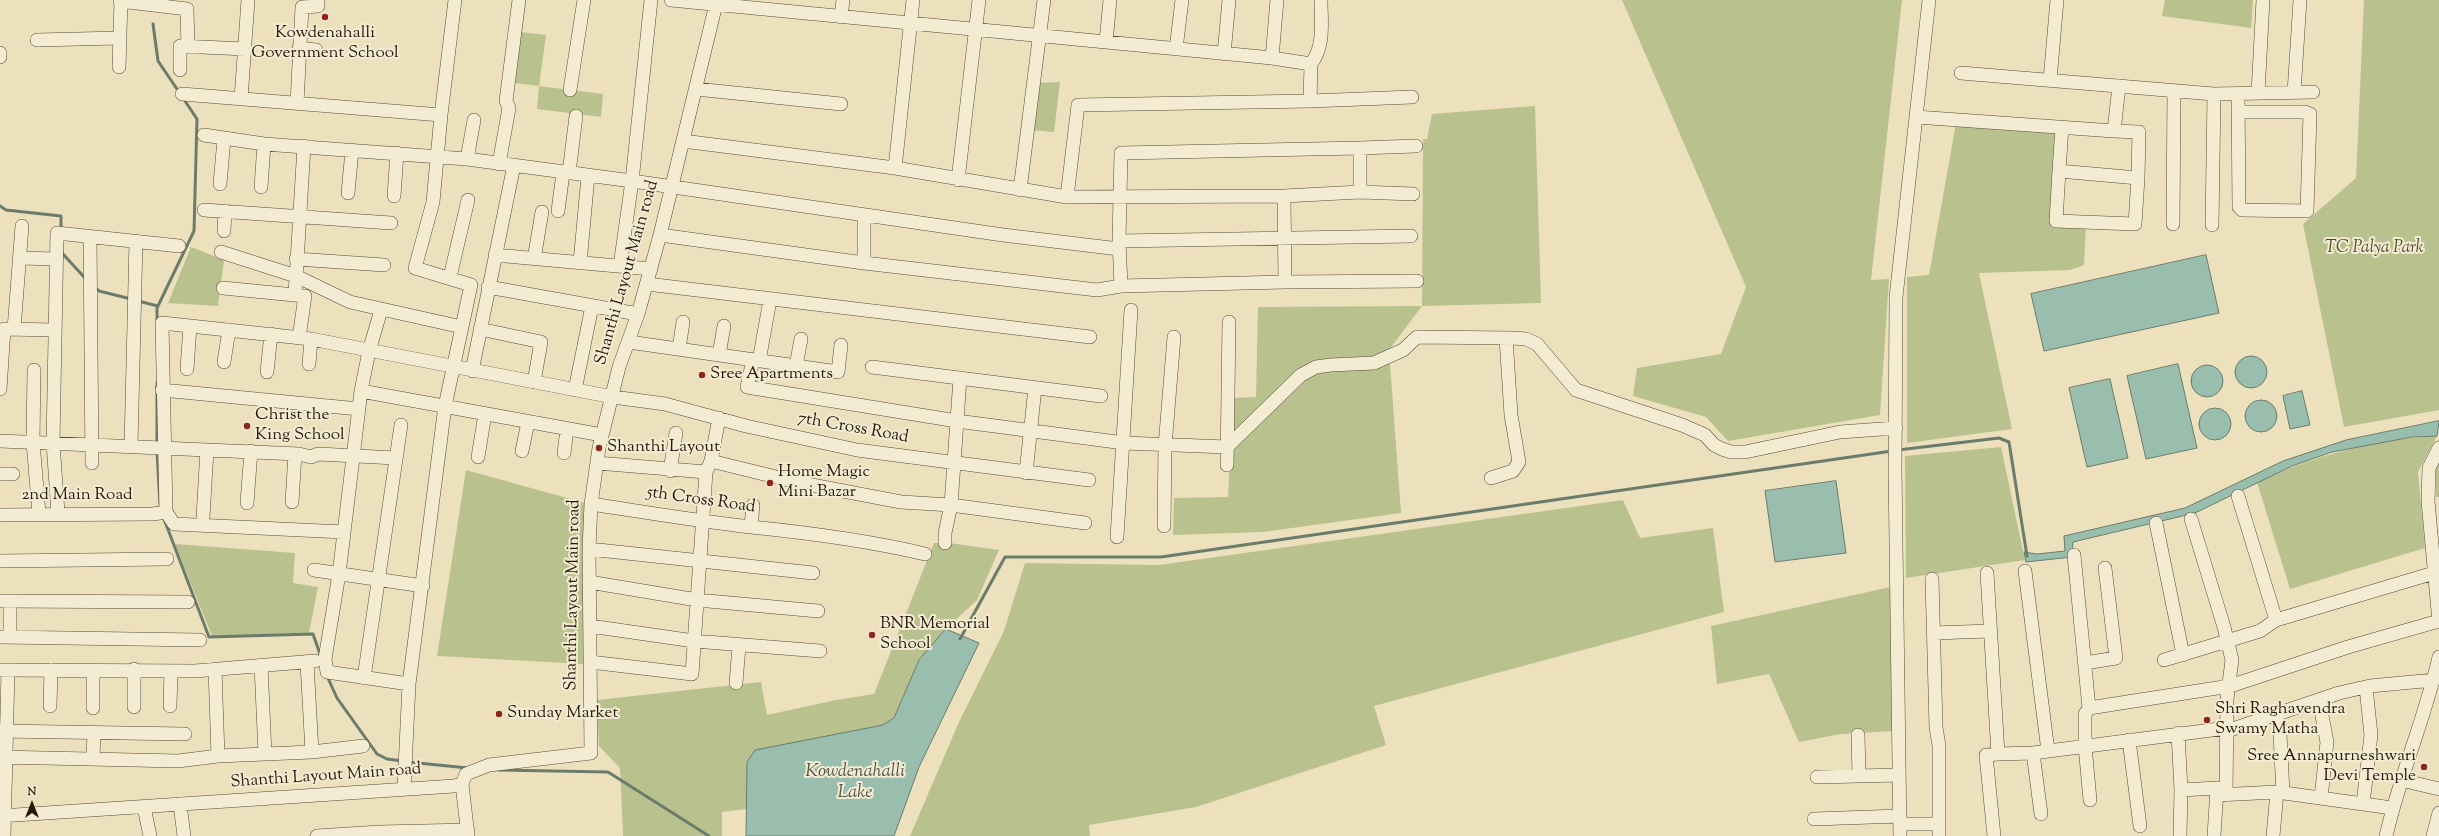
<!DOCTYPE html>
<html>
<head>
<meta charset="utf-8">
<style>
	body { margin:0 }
	#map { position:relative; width:2439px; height:836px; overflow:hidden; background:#ece1bc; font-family:"Sorts Mill Goudy",serif }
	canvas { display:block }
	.north { position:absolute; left:12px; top:784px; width:40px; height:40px; -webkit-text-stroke:3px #f3ecd3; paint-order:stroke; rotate:0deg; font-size:11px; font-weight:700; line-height:16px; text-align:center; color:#261809 }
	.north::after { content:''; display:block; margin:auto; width:14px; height:18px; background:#261809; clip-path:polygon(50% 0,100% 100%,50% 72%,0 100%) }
</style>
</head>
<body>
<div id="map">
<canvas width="2439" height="836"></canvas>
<div class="north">N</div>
</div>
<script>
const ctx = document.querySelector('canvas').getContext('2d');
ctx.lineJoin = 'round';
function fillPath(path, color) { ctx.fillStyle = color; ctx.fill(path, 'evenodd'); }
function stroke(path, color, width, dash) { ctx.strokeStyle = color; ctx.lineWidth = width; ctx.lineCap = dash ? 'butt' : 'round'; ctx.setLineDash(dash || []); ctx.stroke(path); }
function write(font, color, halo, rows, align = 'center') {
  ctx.font = font + ' "Sorts Mill Goudy",serif'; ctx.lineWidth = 4; ctx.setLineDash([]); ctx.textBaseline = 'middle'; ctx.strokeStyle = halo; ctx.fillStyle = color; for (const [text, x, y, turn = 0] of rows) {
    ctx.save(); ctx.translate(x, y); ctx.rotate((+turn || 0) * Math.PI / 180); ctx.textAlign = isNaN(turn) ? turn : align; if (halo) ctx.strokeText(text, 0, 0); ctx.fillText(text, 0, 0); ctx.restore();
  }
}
fillPath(new Path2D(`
	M 1622,0 L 1902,0 L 1871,280 L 1889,279 L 1880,415 L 1728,441 L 1706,417 L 1633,396 L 1637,368 L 1721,354 L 1746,287 Z
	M 2165,0 L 2253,0 L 2251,28 L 2162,16 Z
	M 2364,0 L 2439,0 L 2439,410 L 2344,427 L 2303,224 L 2356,178 Z
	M 521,32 L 546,35 L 539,86 L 603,94 L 601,117 L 537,109 L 539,86 L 514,83 Z
	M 1060,82 L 1054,132 L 1031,130 L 1037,83 Z
	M 1535,106 L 1541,303 L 1422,306 L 1389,350 L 1401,513 L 1263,532 L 1173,535 L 1174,498 L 1228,497 L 1233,398 L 1256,397 L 1258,307 L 1422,306 L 1423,139 L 1427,139 L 1432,114 Z
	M 1956,123 L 2059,131 L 2052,224 L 2086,227 L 2084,265 L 2070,270 L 1979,273 L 2012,429 L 1907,443 L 1907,277 L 1929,275 Z
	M 191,247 L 224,260 L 218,306 L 168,303 Z
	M 2437,436 L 2418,472 L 2425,548 L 2290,589 L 2257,482 C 2314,456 2374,439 2437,436 Z
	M 2001,447 L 2025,560 L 1906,578 L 1905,456 Z
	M 2439,463 L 2439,497 L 2436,497 L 2436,470 Z
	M 466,470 L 585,503 L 584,664 L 437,656 Z
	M 1623,500 L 1640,538 L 1713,528 L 1724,612 L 1374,706 L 1386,745 L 1196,807 L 1089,825 L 1090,836 L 910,836 L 959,722 L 1004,631 L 1025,563 L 1159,565 Z
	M 934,543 L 949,543 L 999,550 L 977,600 L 946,629 L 919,660 L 894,718 L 883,725 L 747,762 L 747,809 L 722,812 L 722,836 L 623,836 L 620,768 L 599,746 L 597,700 L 761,682 L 767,715 L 836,700 L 874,694 Z
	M 175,544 L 295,553 L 293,583 L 318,587 L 309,633 L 212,636 Z
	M 1891,587 L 1894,731 L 1841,734 L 1799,742 L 1769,674 L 1717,684 L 1711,626 Z`), '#b9c28f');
const water = new Path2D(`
	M 2206,255 L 2219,313 L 2044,351 L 2031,294 Z
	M2235 372a16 16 0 1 1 32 0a16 16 0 1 1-32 0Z
	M 2178,364 L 2197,448 L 2146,459 L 2127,376 Z
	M2191 381a16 16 0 1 1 32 0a16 16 0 1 1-32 0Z
	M 2110,379 L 2128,458 L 2087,467 L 2069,388 Z
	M 2302,391 L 2310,425 L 2290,429 L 2283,396 Z
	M2245 416a16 16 0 1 1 32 0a16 16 0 1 1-32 0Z
	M2199 424a16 16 0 1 1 32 0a16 16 0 1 1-32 0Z
	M 2439,421 L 2437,436 L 2412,437 L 2332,452 L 2292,466 L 2195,513 L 2073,542 L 2072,557 L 2026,562 L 2024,552 L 2037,554 L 2065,551 L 2064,536 L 2185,508 L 2283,461 L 2346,440 Z
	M 1836,481 L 1846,553 L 1775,562 L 1765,491 Z
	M 946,629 L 979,643 L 919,767 L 894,836 L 746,836 L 747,762 L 755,750 L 883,725 L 894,718 L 919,660 Z`);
fillPath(water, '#99beae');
stroke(water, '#6b7c6c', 1);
stroke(new Path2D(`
	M 153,24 L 158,61 L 179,92
	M 0,206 L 6,210 L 61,216 L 61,229
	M 62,253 L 85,278
	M 95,287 L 99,291 L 131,299
	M 138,301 L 158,306
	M 157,322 L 157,308 L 194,231 L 197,119 L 183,98
	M 157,382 L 157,444
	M 1898,450 L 1999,438 L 2009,442 L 2027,556
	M 157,452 L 160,504
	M 164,519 L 209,637 L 313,634 L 321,657
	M 960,639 L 1005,557 L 1161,557 L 1892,451
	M 327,676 L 337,698 L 377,754 L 387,759 L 403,761
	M 408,762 L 468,768
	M 498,770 L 608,772 L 709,836`), '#6b7c6c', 3);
const minor = new Path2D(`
	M 671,0 L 1272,58 L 1311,64 L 1310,101
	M 120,1 L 187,9 L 188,47
	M 841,17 L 843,0
	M 37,40 L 119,38
	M 1106,42 L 1110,0
	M 299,48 L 316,50
	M 1176,49 L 1182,0
	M 1224,54 L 1229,0
	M 0,57 L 0,53
	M 1272,58 L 1277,0
	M 1311,64 C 1325,46 1321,22 1321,0
	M 119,67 L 121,0
	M 180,70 L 180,46 L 245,49
	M 1961,73 L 2214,94 L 2313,92
	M 2050,80 L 2057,0
	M 696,89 L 841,104
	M 570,90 L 584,0
	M 2258,93 L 2263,0
	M 2294,93 L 2300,0
	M 182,94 L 441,115
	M 2238,94 L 2239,207 L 2242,210 L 2307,211 L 2310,114 L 2305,112 L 2238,112
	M 241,99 L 248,0
	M 297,103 L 302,7 L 318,6 L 318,0
	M 1916,117 L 2114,131 L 2119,86
	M 2114,131 L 2139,132 L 2138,178 L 2135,224 L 2056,221 L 2059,171 L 2138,178
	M 204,135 L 264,144 L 467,159 L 632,181 L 1003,235 L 1119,249
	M 683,141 L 895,168 L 1067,197 L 1284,196 L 1360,192
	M 1360,148 L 1121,153 L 1119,241 L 1121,286 L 1285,282 L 1417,281
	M 467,159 L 474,120
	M 499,164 L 509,108 L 506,101 L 519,0
	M 895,168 L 913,0
	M 2059,171 L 2062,127
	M 569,173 L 576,116
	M 958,180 L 979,0
	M 220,184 L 224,139
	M 261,187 L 264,144
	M 1020,190 L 1044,0
	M 348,193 L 352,150
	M 1413,194 L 1360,192 L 1360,148 L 1416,146
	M 394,196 L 397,153
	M 1284,196 L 1285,282
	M 1067,197 L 1078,105 L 1310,101 L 1412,97
	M 204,210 L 391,223
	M 558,211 L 563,173
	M 2173,224 L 2174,91
	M 2212,225 L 2214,94
	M 224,231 L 225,211
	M 660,235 L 864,263 L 1097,290 L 1121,286
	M 90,237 L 92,463
	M 1119,241 L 1411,236
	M 221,252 L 296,276 L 350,302 L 462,327
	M 495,255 L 651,269
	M 20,258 L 55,259
	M 296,259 L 384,265
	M 534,259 L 542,212
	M 580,263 L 588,176
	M 864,263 L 864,216
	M 620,266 L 632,181 L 651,0
	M 450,277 L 468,200
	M 647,284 L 1090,337
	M 488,287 L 638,314
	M 223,288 L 305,296 L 299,338
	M 295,295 L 304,146
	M 381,310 L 369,351 L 361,391 L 339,574 L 325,659 L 327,672 L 409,684
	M 6,329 L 54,330
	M 14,329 L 22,226
	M 480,329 L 541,342 L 534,382
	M 629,342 L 838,372 L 841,345
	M 679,349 L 683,322
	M 719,355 L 724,326
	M 753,360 L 747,387 L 957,421 L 1124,443 L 1227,447 L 1301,375 L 1316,367 L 1331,365 L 1374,363 L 1403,350 L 1417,337 L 1513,338 L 1526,339 L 1537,344 L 1576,390 L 1682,425 L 1705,435 L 1714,445 L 1722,449 L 1731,452 L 1745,452 L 1840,432 L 1896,428
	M 759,361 L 770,300
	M 224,362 L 229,330
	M 309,364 L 311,339
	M 796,366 L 801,339
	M 872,367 L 1101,396
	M 187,369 L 190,326
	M 34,370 L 33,442 L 39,514
	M 472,371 L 514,165
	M 267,372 L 271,334
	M 0,389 L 4,329
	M 162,390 L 359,409
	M 575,390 L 592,306
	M 361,391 L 602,435
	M 0,441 L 299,454 L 311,457 L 318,454 L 396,458
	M 131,446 L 136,241
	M 2439,448 L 2429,468 L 2428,501 L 2439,622
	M 522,451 L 528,422
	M 564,453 L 567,429
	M 478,457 L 485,414
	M 711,461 L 796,482 L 901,502 L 951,505 L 1085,523
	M 597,463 L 706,472
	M 1227,465 L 1229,322
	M 670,471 L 676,433
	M 1026,473 L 1035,388
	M 0,474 L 13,474
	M 1491,478 L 1513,471 L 1519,462 L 1511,415 L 1506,338
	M 2238,496 L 2276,620 L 2434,573
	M 292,502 L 295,454
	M 247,503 L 251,451
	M 591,504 C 644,512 697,521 751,527 C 811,533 866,540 925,554
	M 58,513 L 53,443 L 57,233 L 179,246
	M 0,515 L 153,514 L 166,512
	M 203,517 L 207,450
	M 2191,519 L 2224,627 L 2232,660 L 2227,699 L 2226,795
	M 2156,523 L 2183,655
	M 1164,526 L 1165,446 L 1174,337
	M 751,527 L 753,505
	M 344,532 L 174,524 L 166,512 L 162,323 L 311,339 L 613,397 L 665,404 L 746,426 L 857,450 L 1089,480
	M 1117,537 L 1131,310
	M 945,543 L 945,533 L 951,505 L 960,378
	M 589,549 L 813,573
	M 2074,555 L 2089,708
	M 0,561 L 167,559
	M 314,570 L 423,586
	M 2025,571 L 2048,751
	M 1987,573 L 1998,754 L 2033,753 L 2227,728
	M 1932,579 L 1936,727 L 1939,746 L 1939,836
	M 589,582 L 697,600 L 818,611
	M 0,601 L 188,602
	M 590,626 L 694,641 L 820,651
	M 1934,633 L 1990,631
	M 0,637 L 200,640
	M 10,637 L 10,602
	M 2164,660 L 2260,631 L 2276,620
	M 590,662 L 692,674 L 706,472 L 711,461 L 719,418
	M 2085,663 L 2116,658 L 2105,568
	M 261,665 L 265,754
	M 134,669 L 134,707
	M 215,669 L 218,756
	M 0,670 L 195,671 L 315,661
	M 364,678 L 401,425
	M 736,683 L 739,646
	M 2319,700 L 2327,742 L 2321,798
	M 50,706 L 51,670
	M 170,706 L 171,671
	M 93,708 L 93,670
	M 2279,714 L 2283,793
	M 0,731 L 185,734
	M 2227,731 L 2339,693 L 2370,686 L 2434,680
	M 2178,733 L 2181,790 L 2217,788 L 2214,836
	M 1858,735 L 1859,776
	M 2129,740 L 2140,826
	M 312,752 L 363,746
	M 2033,753 L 2041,814
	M 0,757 L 178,761 L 218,756 L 312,752 L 307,663
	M 93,758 L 94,733
	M 1817,777 L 1899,775
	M 2401,780 L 2439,789
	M 404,789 L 409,684 L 445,406 L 471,285 L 415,268 L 433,202 L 441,115 L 455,0
	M 2217,795 L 2277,792 L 2392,808
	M 2090,800 L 2085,746 L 2085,714 L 2089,708 L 2230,686 L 2348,647 L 2439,621
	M 180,804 L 184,836
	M 2363,804 L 2371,735 L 2366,687
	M 144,807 L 150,836
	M 0,816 L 454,786 L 462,784
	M 1814,819 L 1900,816
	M 1900,824 L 1939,824
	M 4,836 L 8,670
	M 317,836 L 380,832 L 468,830
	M 468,836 L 462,784 L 466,774 L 489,765 L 591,753 L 589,549 L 591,504 L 599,448 L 619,367 L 638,314 L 660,235 L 717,0
	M 1900,836 L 1895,469 L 1896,297 L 1929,0
	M 1994,836 L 1986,755 L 1998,754
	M 2180,836 L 2181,790
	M 2273,836 L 2277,792
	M 2386,836 C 2400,775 2425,718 2439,657
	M 2433,836 L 2439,813`);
stroke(minor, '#584a36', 14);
stroke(minor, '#f3ecd3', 13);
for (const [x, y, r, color] of [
	[325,17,4,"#8f2418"],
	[702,375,4,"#8f2418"],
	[247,426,4,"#8f2418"],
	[599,448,4,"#8f2418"],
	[770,483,4,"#8f2418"],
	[872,635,4,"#8f2418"],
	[499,714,4,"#8f2418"],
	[2207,720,4,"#8f2418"],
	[2424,767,4,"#8f2418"]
]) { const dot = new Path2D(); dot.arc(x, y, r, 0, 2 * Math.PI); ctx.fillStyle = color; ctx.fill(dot); stroke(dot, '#f3ecd3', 1.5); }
write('17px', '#261809', '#f3ecd3', [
	["Kowdenahalli",325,34,"center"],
	["Government School",325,54,"center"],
	["Sree Apartments",710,375],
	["Christ the",255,416],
	["King School",255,436],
	["Shanthi Layout",607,448],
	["Home Magic",778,473],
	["Mini Bazar",778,493],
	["BNR Memorial",880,625],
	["School",880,645],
	["Shri Raghavendra",2215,710],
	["Swamy Matha",2215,730],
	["Sunday Market",507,714],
	["Sree Annapurneshwari",2416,757,"right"],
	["Devi Temple",2416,777,"right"]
], 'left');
write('italic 17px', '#524b31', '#f3ecd3', [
	["TC Palya Park",2374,249]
]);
write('17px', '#261809', '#f3ecd3', [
	["Shanthi Layout Main road",628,273,-74],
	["7th Cross Road",853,429,10],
	["2nd Main Road",77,496],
	["5th Cross Road",701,501,8],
	["Shanthi Layout Main road",574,595,-89],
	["Shanthi Layout Main road",326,777,-4]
]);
write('italic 18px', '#4e5243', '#f3ecd3', [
	["Kowdenahalli",855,773],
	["Lake",855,794]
]);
</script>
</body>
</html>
